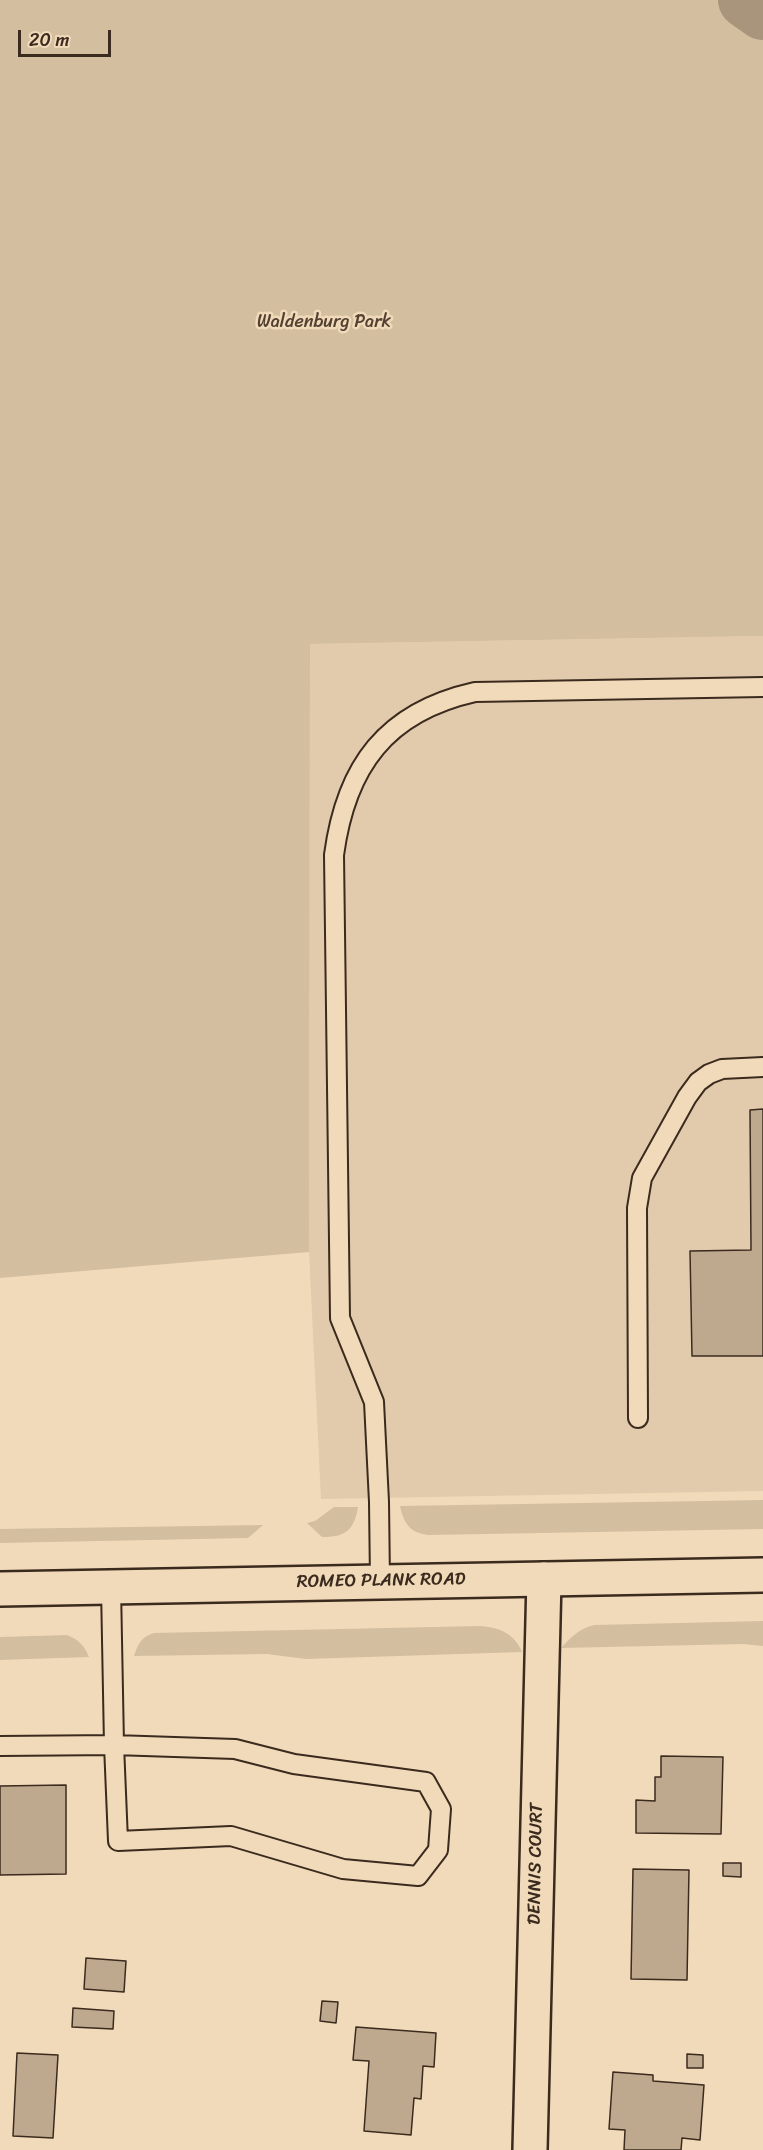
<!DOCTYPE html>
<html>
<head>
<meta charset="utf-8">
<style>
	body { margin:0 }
	#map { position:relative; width:763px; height:2150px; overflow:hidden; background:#f1dab9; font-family:Sriracha,sans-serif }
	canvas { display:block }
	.scale { position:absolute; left:18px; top:30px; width:93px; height:27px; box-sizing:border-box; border:3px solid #3b2a1e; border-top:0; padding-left:8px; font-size:18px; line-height:21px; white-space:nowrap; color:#3b2a1e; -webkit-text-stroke:4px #f1dab9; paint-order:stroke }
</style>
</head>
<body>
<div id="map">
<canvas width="763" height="2150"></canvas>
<div class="scale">20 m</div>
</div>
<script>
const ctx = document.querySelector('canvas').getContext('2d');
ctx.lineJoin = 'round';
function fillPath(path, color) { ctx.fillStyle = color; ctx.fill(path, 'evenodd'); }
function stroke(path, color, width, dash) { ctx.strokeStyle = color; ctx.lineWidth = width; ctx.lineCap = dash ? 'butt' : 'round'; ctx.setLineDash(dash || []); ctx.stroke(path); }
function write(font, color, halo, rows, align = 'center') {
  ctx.font = font + ' Sriracha,sans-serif'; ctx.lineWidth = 5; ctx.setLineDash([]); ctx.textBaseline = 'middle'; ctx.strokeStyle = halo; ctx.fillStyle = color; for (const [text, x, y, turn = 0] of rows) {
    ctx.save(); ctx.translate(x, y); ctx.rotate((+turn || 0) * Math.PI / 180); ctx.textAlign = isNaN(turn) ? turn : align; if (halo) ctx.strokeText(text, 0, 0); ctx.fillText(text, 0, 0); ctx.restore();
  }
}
fillPath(new Path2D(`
	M 763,636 L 763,1491 L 321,1499 L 309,1252 L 310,644 Z`), '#e2cbac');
fillPath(new Path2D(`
	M 0,0 L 763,0 L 763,636 L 310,644 L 309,1252 L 0,1278 Z
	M 763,1500 L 763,1529 L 429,1535 C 410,1533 404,1524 400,1506 Z
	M 334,1507 L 358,1507 C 354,1531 345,1537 322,1537 L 307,1523 L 315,1521 Z
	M 263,1525 L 248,1538 L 0,1543 L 0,1529 Z
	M 763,1621 L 763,1646 L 743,1644 L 561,1648 C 572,1636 580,1628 595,1625 Z
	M 481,1626 C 500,1628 514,1633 522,1652 L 306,1659 L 267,1654 L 134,1656 C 138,1644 141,1637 154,1633 Z
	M 67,1635 C 79,1640 84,1645 89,1657 L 0,1660 L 0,1637 Z`), '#d3bea0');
stroke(new Path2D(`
	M 746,0 L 763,12`), '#a9947c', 56);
const building = new Path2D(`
	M 763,1109 L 763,1356 L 692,1356 L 690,1251 L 751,1250 L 750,1110 Z
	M 661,1756 L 723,1757 L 721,1834 L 636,1833 L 636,1800 L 655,1801 L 655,1777 L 661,1777 Z
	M 66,1785 L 66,1874 L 0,1875 L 0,1786 Z
	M 723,1863 L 741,1863 L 741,1877 L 723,1876 Z
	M 633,1869 L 689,1870 L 687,1980 L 631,1979 Z
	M 86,1958 L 126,1961 L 124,1992 L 84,1989 Z
	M 322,2001 L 338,2002 L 336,2023 L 320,2021 Z
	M 73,2008 L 114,2011 L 113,2029 L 72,2027 Z
	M 356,2027 L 436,2033 L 434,2067 L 423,2066 L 421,2099 L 414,2098 L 411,2135 L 364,2131 L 369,2061 L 353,2060 Z
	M 17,2053 L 58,2055 L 53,2138 L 13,2136 Z
	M 687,2054 L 703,2055 L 703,2068 L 687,2068 Z
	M 613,2072 L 653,2075 L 653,2081 L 704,2085 L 700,2140 L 682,2138 L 681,2150 L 624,2150 L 625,2130 L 609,2129 Z`);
fillPath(building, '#bfa98e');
stroke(building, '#3b2a1e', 1.5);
const service = new Path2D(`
	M 638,1418 L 637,1208 L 642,1178 L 687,1097 L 698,1082 L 709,1074 L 722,1069 L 763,1067
	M 380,1581 L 379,1502 L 374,1402 L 340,1318 L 334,855 C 346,766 386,712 475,692 L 763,687
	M 114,1745 L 235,1749 L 294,1764 L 426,1782 L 441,1809 L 438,1850 L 418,1876 L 343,1869 L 231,1836 L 118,1841 Z
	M 0,1746 L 114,1745 L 111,1587`);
const minor = new Path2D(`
	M 530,2150 L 544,1579`);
const secondary = new Path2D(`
	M 0,1589 L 763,1575`);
stroke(service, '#3b2a1e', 22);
stroke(minor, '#3b2a1e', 38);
stroke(secondary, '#3b2a1e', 38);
stroke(service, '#f1dab9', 18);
stroke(minor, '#f1dab9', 33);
stroke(secondary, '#f1dab9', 33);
write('18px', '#524032', '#f1dab9', [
	["Waldenburg Park",324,322]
]);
write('18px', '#3b2a1e', '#f1dab9', [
	["ROMEO PLANK ROAD",381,1581,-1],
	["DENNIS COURT",536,1864,-89]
]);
</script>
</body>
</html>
